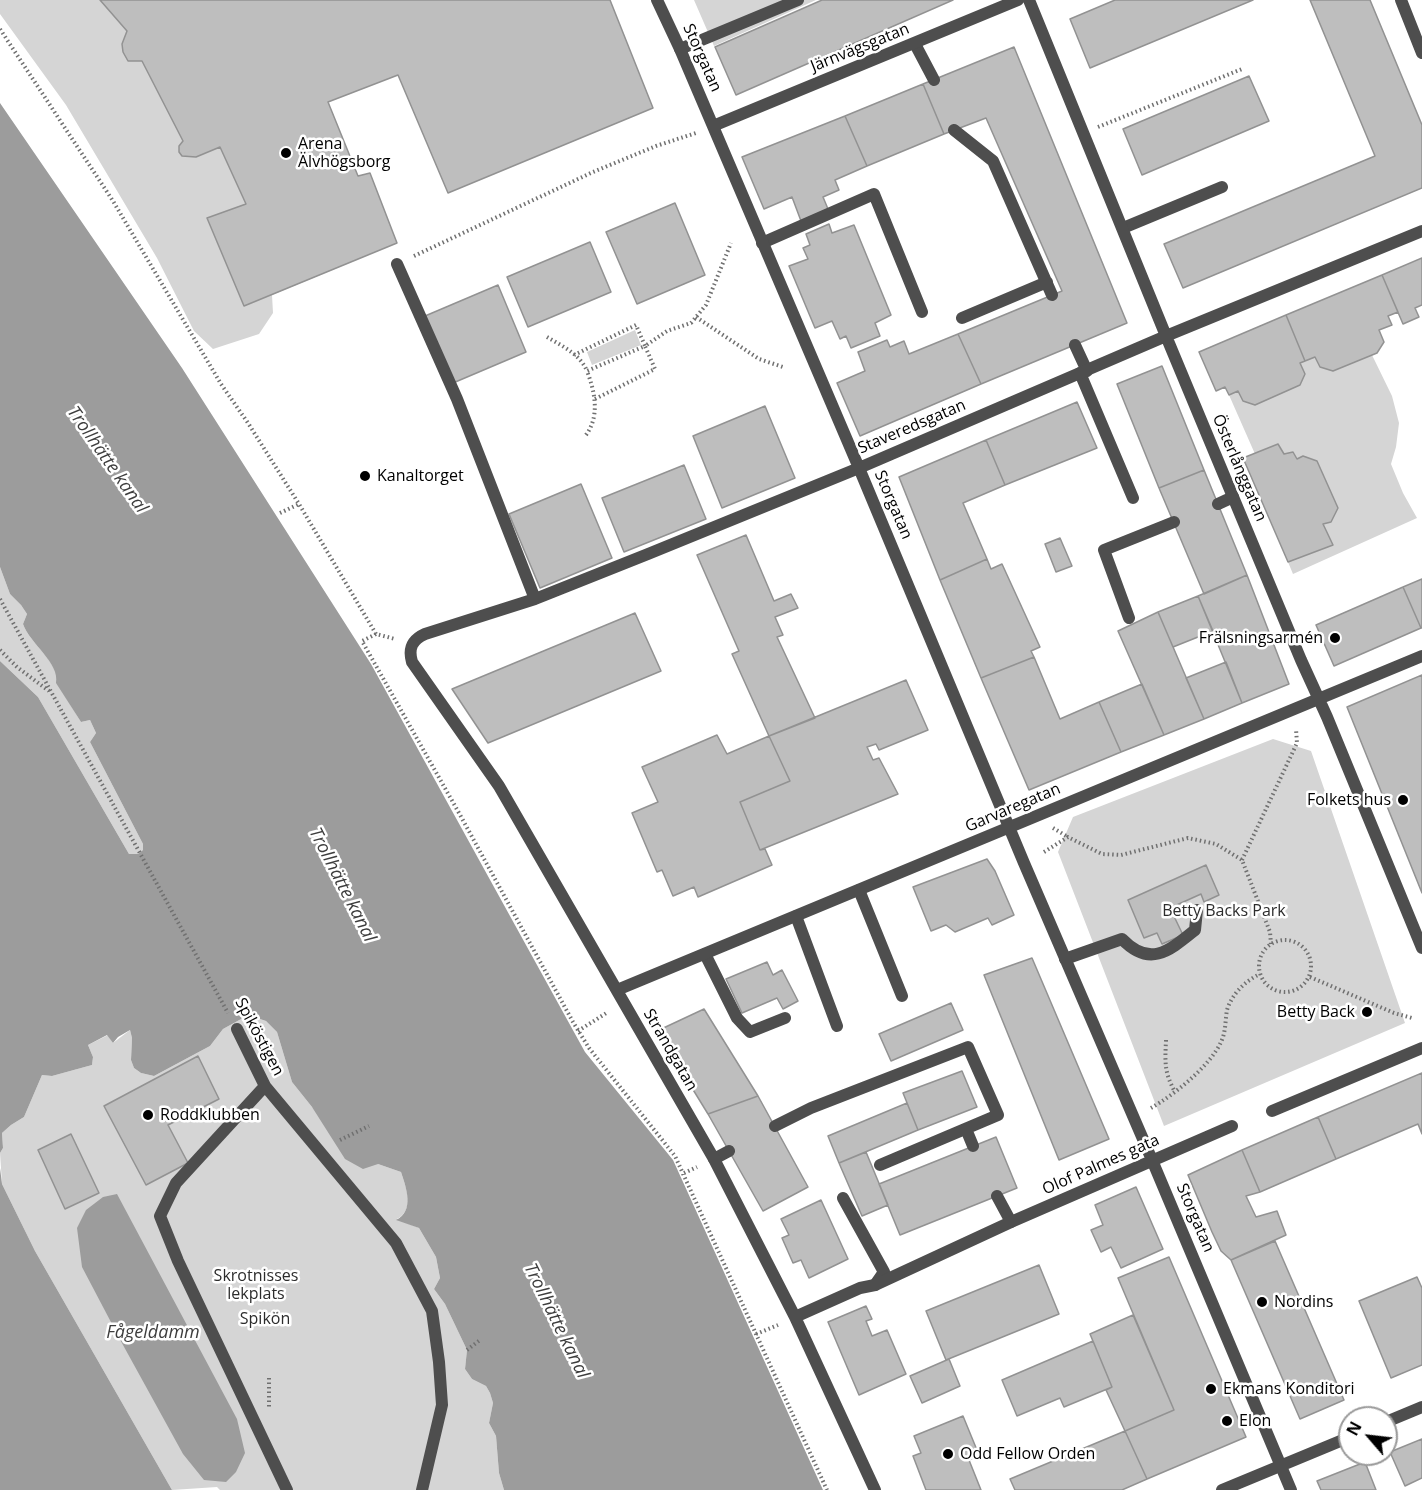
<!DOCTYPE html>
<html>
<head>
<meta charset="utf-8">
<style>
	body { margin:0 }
	#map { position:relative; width:1422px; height:1490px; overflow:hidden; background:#fff; font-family:"Open Sans",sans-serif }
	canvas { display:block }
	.north { position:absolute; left:1338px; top:1406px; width:60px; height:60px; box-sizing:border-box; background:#fff; border:2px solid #999; border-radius:50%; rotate:298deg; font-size:16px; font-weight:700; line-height:24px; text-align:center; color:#000 }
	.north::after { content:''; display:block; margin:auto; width:21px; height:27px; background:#000; clip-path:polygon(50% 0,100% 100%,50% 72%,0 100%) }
</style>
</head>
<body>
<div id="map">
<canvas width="1422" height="1490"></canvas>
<div class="north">N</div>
</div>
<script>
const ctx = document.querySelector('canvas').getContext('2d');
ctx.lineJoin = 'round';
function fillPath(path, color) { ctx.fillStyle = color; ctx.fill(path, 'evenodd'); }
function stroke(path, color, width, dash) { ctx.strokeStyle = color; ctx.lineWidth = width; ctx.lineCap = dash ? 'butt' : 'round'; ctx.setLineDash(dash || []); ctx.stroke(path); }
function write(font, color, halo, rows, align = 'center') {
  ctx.font = font + ' "Open Sans",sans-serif'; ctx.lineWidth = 5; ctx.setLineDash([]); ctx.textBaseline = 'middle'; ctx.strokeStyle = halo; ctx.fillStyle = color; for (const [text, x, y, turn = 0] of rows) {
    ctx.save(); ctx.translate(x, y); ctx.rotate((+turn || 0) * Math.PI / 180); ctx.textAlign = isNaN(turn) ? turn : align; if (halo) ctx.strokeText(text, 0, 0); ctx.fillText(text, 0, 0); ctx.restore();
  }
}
fillPath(new Path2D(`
	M 0,0 L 610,0 L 653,108 L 448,193 L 398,75 L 328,102 L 358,176 L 370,173 L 397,243 L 272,295 L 273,313 L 259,334 L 213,349 L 194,331 L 157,258 L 66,105 L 0,14 Z
	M 694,0 L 816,0 L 714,46 Z
	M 635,330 L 641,345 L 592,365 L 587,352 Z
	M 1372,355 L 1392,396 L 1399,423 L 1396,447 L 1391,464 L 1403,493 L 1417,518 L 1293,574 L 1288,562 L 1332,545 L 1323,524 L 1331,522 L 1338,508 L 1317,461 L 1303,456 L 1297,459 L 1293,452 L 1284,454 L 1255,454 L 1229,395 L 1238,391 L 1243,401 L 1255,405 L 1300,385 L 1305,374 L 1300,363 L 1315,357 L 1320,367 L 1333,371 Z
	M 0,567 L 10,594 L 21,605 L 27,614 L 23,624 C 30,644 60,663 57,683 L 81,722 L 90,720 L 96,733 L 90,742 L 143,844 L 143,850 L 138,854 L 129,854 L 38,697 L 0,661 Z
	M 1273,739 L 1311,751 L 1405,1023 L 1164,1126 L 1058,852 L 1073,817 Z
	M 254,1017 L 266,1021 L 277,1032 L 292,1082 L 312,1107 L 378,1164 L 401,1172 C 406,1187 415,1210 397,1219 L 419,1228 L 436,1257 L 440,1278 L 434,1289 L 445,1304 L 467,1350 L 465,1369 L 472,1379 L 486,1386 L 490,1393 L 493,1403 L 489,1423 L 496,1436 L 499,1473 L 504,1490 L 220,1490 L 217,1487 L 172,1490 L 35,1251 L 2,1184 L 0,1153 L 3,1148 L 2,1133 L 11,1125 L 24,1117 L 42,1075 L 52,1076 L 92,1065 L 93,1057 L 88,1045 L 108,1035 L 113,1043 L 130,1030 L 132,1038 L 131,1060 L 134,1068 L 141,1073 L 154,1076 L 210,1046 L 223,1029 L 243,1018 Z`), '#d5d5d5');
fillPath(new Path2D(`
	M 0,103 L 182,368 L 371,664 L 585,1052 L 673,1160 L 823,1490 L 504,1490 L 499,1473 L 496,1436 L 489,1423 L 493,1403 L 490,1393 L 486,1386 L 472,1379 L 465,1369 L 467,1350 L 445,1304 L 434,1289 L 440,1278 L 436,1257 L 419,1228 L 396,1220 C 415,1211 406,1187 401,1172 L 378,1164 L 363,1169 L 345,1159 L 312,1107 L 292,1082 L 277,1032 L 266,1021 L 254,1017 L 243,1018 L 223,1029 L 210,1046 L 154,1076 L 141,1073 L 134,1068 L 131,1060 L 132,1038 L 130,1030 L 118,1037 L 113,1043 L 107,1035 L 88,1045 L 93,1057 L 92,1065 L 52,1076 L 42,1075 L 24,1117 L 11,1125 L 2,1133 L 3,1148 L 0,1153 L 0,661 L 38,697 L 129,854 L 138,854 L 143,850 L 143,844 L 90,742 L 96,733 L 90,720 L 81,722 L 56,683 C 60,663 30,644 23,624 L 27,614 L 21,605 L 10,594 L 0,567 Z
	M 0,1168 L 2,1184 L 35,1251 L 172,1490 L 0,1490 Z
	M 117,1194 L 237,1419 L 245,1453 L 236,1472 L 226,1482 L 204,1480 L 183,1454 L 123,1345 L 82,1267 L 77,1228 L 86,1210 L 103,1197 Z`), '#9c9c9c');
const building = new Path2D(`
	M 100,0 L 610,0 L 653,108 L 448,193 L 398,75 L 328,102 L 358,176 L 370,173 L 397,243 L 244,306 L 207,218 L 246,204 L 220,147 L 196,157 L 182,156 L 179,152 L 179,146 L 183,141 L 142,61 L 128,61 L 123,52 L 122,44 L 127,31 Z
	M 822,0 L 953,0 L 736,95 L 715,47 Z
	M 1115,0 L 1253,0 L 1090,68 L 1070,19 Z
	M 1310,0 L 1370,0 L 1422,125 L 1422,188 L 1183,288 L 1164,244 L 1375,156 Z
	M 1014,47 L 1127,323 L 981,384 L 958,334 L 1062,291 L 986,118 L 944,134 L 923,84 Z
	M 1249,76 L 1269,121 L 1142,175 L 1123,129 Z
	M 923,84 L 944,134 L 867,166 L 845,116 Z
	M 845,116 L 867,166 L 835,180 L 839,190 L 823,197 L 828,209 L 801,221 L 792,197 L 764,209 L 742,157 Z
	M 675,203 L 705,275 L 637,304 L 606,232 Z
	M 829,224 L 832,233 L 854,225 L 891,315 L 875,323 L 880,336 L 851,348 L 846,336 L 840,339 L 832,321 L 815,328 L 789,266 L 808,259 L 803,248 L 810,245 L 806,234 Z
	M 590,242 L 611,292 L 528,327 L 507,277 Z
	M 1422,258 L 1422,305 L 1415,308 L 1419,317 L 1403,324 L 1382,275 Z
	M 1382,275 L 1398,312 L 1388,316 L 1392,325 L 1379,330 L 1384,342 L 1377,353 L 1333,371 L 1320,367 L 1315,357 L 1305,361 L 1286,315 Z
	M 498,285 L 526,352 L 453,383 L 425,316 Z
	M 1286,315 L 1305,361 L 1300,363 L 1305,374 L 1300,385 L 1255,405 L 1243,401 L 1238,391 L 1229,395 L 1225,387 L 1216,391 L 1199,352 Z
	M 958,334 L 981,384 L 860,436 L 837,383 L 865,371 L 858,352 L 887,340 L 890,347 L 904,341 L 909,354 Z
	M 1162,366 L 1204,470 L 1159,488 L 1117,384 Z
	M 1077,402 L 1097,448 L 1005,485 L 986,440 Z
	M 765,406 L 795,478 L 722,508 L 693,436 Z
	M 986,440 L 1005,485 L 963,503 L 987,559 L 940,580 L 899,477 Z
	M 1278,444 L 1284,454 L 1293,452 L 1297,459 L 1303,456 L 1317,461 L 1338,508 L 1331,522 L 1323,524 L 1333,545 L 1288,562 L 1243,458 Z
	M 684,465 L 706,519 L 624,552 L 602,498 Z
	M 1204,470 L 1247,575 L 1204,594 L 1159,488 Z
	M 581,484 L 612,558 L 540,588 L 509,514 Z
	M 746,535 L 774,601 L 791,594 L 798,608 L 775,617 L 783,635 L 777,637 L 815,718 L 769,736 L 732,654 L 739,651 L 697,555 Z
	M 1060,538 L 1072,566 L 1056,572 L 1045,544 Z
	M 987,559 L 991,569 L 1002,564 L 1040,647 L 1031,651 L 1034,657 L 981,678 L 940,580 Z
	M 1247,575 L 1289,684 L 1242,703 L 1198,596 Z
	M 1422,579 L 1422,628 L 1421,628 L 1403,587 Z
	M 1403,587 L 1421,628 L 1334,666 L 1316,625 Z
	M 1198,596 L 1213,631 L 1173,647 L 1158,612 Z
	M 1158,612 L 1204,719 L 1164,735 L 1118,631 Z
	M 635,613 L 661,671 L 488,743 L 452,689 Z
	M 1034,657 L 1060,719 L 1099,702 L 1121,752 L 1029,790 L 981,678 Z
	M 1226,662 L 1242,703 L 1204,719 L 1186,678 Z
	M 1422,675 L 1422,893 L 1347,707 Z
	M 906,680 L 928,730 L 879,750 L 876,744 L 867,747 L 873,760 L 879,758 L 898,794 L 760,850 L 740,802 L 790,781 L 769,736 Z
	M 1142,684 L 1164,735 L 1121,752 L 1099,702 Z
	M 717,735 L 727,754 L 769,736 L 790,781 L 740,802 L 760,850 L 765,849 L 772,865 L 698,897 L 694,887 L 673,896 L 662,870 L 657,872 L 632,813 L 658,802 L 642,767 Z
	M 987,859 L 995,871 L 1014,915 L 992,925 L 988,918 L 955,932 L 946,925 L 931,931 L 913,887 Z
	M 1206,865 L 1219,895 L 1204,902 L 1201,894 L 1170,908 L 1183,935 L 1162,944 L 1157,933 L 1144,938 L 1128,900 Z
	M 1032,958 L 1109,1139 L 1059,1160 L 984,975 Z
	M 767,962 L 773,975 L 782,970 L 798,1001 L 783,1009 L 777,998 L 742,1013 L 726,979 Z
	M 951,1003 L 963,1030 L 891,1061 L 879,1034 Z
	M 704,1009 L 758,1096 L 708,1114 L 657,1031 Z
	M 198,1056 L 219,1099 L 168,1125 L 188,1163 L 146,1185 L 104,1106 Z
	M 962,1071 L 977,1107 L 918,1130 L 903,1093 Z
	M 1422,1073 L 1422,1134 L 1418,1124 L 1336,1159 L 1318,1117 Z
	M 758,1096 L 808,1187 L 763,1211 L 708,1114 Z
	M 907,1103 L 918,1130 L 839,1163 L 828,1136 Z
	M 1318,1117 L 1336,1159 L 1260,1192 L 1242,1150 Z
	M 71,1134 L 99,1193 L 65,1209 L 38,1150 Z
	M 996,1137 L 1017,1188 L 900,1235 L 879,1184 Z
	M 1242,1150 L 1260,1192 L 1246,1196 L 1256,1217 L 1277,1211 L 1286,1235 L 1231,1260 L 1221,1251 L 1212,1232 L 1188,1175 Z
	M 866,1152 L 888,1205 L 862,1216 L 839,1163 Z
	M 1136,1187 L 1163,1249 L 1121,1268 L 1111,1247 L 1101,1252 L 1091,1230 L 1103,1225 L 1095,1205 Z
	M 821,1200 L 848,1259 L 809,1278 L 801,1260 L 793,1263 L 782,1238 L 789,1235 L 781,1219 Z
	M 1275,1241 L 1344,1400 L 1300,1419 L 1231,1260 Z
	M 1169,1257 L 1246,1437 L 1147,1479 L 1125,1431 L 1174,1410 L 1118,1278 Z
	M 1039,1265 L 1059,1314 L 946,1360 L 926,1311 Z
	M 1417,1277 L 1422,1288 L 1422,1365 L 1391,1378 L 1359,1301 Z
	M 866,1306 L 872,1319 L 866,1321 L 872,1336 L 887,1330 L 906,1374 L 859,1395 L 828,1322 Z
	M 1133,1315 L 1174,1410 L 1125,1431 L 1106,1390 L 1112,1387 L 1090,1334 Z
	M 1093,1341 L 1112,1387 L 1064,1407 L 1060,1398 L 1017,1416 L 1002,1380 Z
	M 949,1359 L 960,1386 L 922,1403 L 910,1376 Z
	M 963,1416 L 979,1455 L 969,1460 L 981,1490 L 926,1490 L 913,1456 L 921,1453 L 914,1436 Z
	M 1125,1431 L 1147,1479 L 1122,1490 L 1015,1490 L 1010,1479 Z
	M 1422,1439 L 1422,1478 L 1405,1486 L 1390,1452 Z
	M 1365,1462 L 1376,1490 L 1321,1490 L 1317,1481 Z`);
fillPath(building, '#bebebe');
stroke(building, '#929292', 1.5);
stroke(new Path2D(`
	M 0,29 L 113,201 L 221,384 L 248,423 L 299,504 L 376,634 L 395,639
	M 1098,127 L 1242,69
	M 414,256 L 593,172 L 656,146 L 696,133
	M 696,317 L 759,359 L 783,367
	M 547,337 C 562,346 580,354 587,371 L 645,346 L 636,325 L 574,355
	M 595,399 L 655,369 L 645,346 L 667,331 L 691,323 L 706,305 L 731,243
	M 586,435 C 600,416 595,392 587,371
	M 280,513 L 299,504
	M 0,599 L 228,1013
	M 376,634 L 362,641 L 459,813 L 573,1022 L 589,1048 L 675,1156 L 827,1490
	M 0,650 L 17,667 L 49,691
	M 1053,828 L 1068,837
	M 1044,852 L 1068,837 L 1102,854 L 1121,855 L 1188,838 L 1216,844 L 1242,860 L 1270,932 L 1271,944
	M 1242,860 L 1297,743 L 1296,729
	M1259 966a26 26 0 1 1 52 0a26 26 0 1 1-52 0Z
	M 1310,977 L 1394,1013 L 1412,1018
	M 578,1031 L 608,1012
	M 1166,1040 C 1165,1062 1164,1072 1175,1092
	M 1151,1108 C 1174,1095 1210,1066 1221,1042 C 1226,1032 1225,1021 1227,1010 C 1232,994 1245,981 1260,974
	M 340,1140 L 369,1126
	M 684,1173 L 697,1167
	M 756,1334 L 778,1325
	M 467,1350 L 480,1340
	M 269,1378 L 269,1407`), '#707070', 4, [1.5, 3]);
stroke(new Path2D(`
	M 915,44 L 934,80
	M 680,49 L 798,0
	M 954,130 L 993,161 L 1052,295
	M 1123,228 L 1222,187
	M 762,243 L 874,194 L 922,312
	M 962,318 L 1047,282
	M 1075,345 L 1087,371
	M 1080,373 L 1133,498
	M 1218,504 L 1233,497
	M 1129,618 L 1104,550 L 1174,522
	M 859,890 L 902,996
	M 796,916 L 837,1026
	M 705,954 L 737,1018 L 750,1032 L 785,1018
	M 1065,959 L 1122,939 C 1150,968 1169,951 1195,930 L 1197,910
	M 237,1029 L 265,1086 L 396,1243 L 432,1311 L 439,1362 L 442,1405 L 422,1490
	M 265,1086 L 176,1183 L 160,1216 L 178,1261 L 287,1490
	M 775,1126 L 811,1108 L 968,1047 L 998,1115 L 880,1165
	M 966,1129 L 973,1146
	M 714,1159 L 729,1151
	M 997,1196 L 1011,1222
	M 843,1198 L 884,1272 L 875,1285`), '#4e4e4e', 12);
stroke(new Path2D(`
	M 657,0 L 680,49 L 859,468 L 1024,863 L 1152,1160 L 1291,1490
	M 1029,0 L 1166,336 L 1301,660 L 1327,717 L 1422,948
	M 1401,0 L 1422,53
	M 713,126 L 1018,0
	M 397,264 L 457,399 L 535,599
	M 617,990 L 1422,656
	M 1272,1111 L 1422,1048
	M 795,1317 L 860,1288 L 875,1285 L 1011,1222 L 1232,1126
	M 1386,1422 L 1422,1407
	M 875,1490 L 795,1317 L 714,1159 L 499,786 L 412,662 C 408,648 412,640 425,634 L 535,599 L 648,554 L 859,468 L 1166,336 L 1422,231
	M 1222,1490 L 1350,1437`), '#4e4e4e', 12);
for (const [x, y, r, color] of [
	[286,153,6,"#000"],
	[365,476,6,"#000"],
	[1335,638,6,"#000"],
	[1403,800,6,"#000"],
	[1367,1012,6,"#000"],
	[148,1115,6,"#000"],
	[1262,1302,6,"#000"],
	[1211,1389,6,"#000"],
	[1227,1421,6,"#000"],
	[948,1454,6,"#000"]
]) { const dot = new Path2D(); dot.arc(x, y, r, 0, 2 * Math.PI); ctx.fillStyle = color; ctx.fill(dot); stroke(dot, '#fff', 2); }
write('16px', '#000', '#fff', [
	["Järnvägsgatan",860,48,-22],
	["Storgatan",702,58,66],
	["Staveredsgatan",912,427,-23],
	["Österlånggatan",1239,468,67],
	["Storgatan",893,505,67],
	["Garvaregatan",1013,808,-23],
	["Spiköstigen",259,1037,62],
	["Strandgatan",670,1050,60],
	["Olof Palmes gata",1101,1165,-24],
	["Storgatan",1195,1218,67]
]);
write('16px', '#000', '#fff', [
	["Arena",298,144],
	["Älvhögsborg",298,162],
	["Kanaltorget",377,476],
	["Frälsningsarmén",1323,638,"right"],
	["Folkets hus",1391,800,"right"],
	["Betty Back",1355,1012,"right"],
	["Roddklubben",160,1115],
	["Nordins",1274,1302],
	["Ekmans Konditori",1223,1389],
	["Elon",1239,1421],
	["Odd Fellow Orden",960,1454]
], 'left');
write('16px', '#2c2c2c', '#fff', [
	["Betty Backs Park",1224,911],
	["Skrotnisses",256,1276],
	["lekplats",256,1294],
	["Spikön",265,1319]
]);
write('italic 18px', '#3d3d3d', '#fff', [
	["Trollhätte kanal",107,460,55],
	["Trollhätte kanal",342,885,63],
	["Trollhätte kanal",556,1321,64],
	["Fågeldamm",153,1333]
]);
</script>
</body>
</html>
